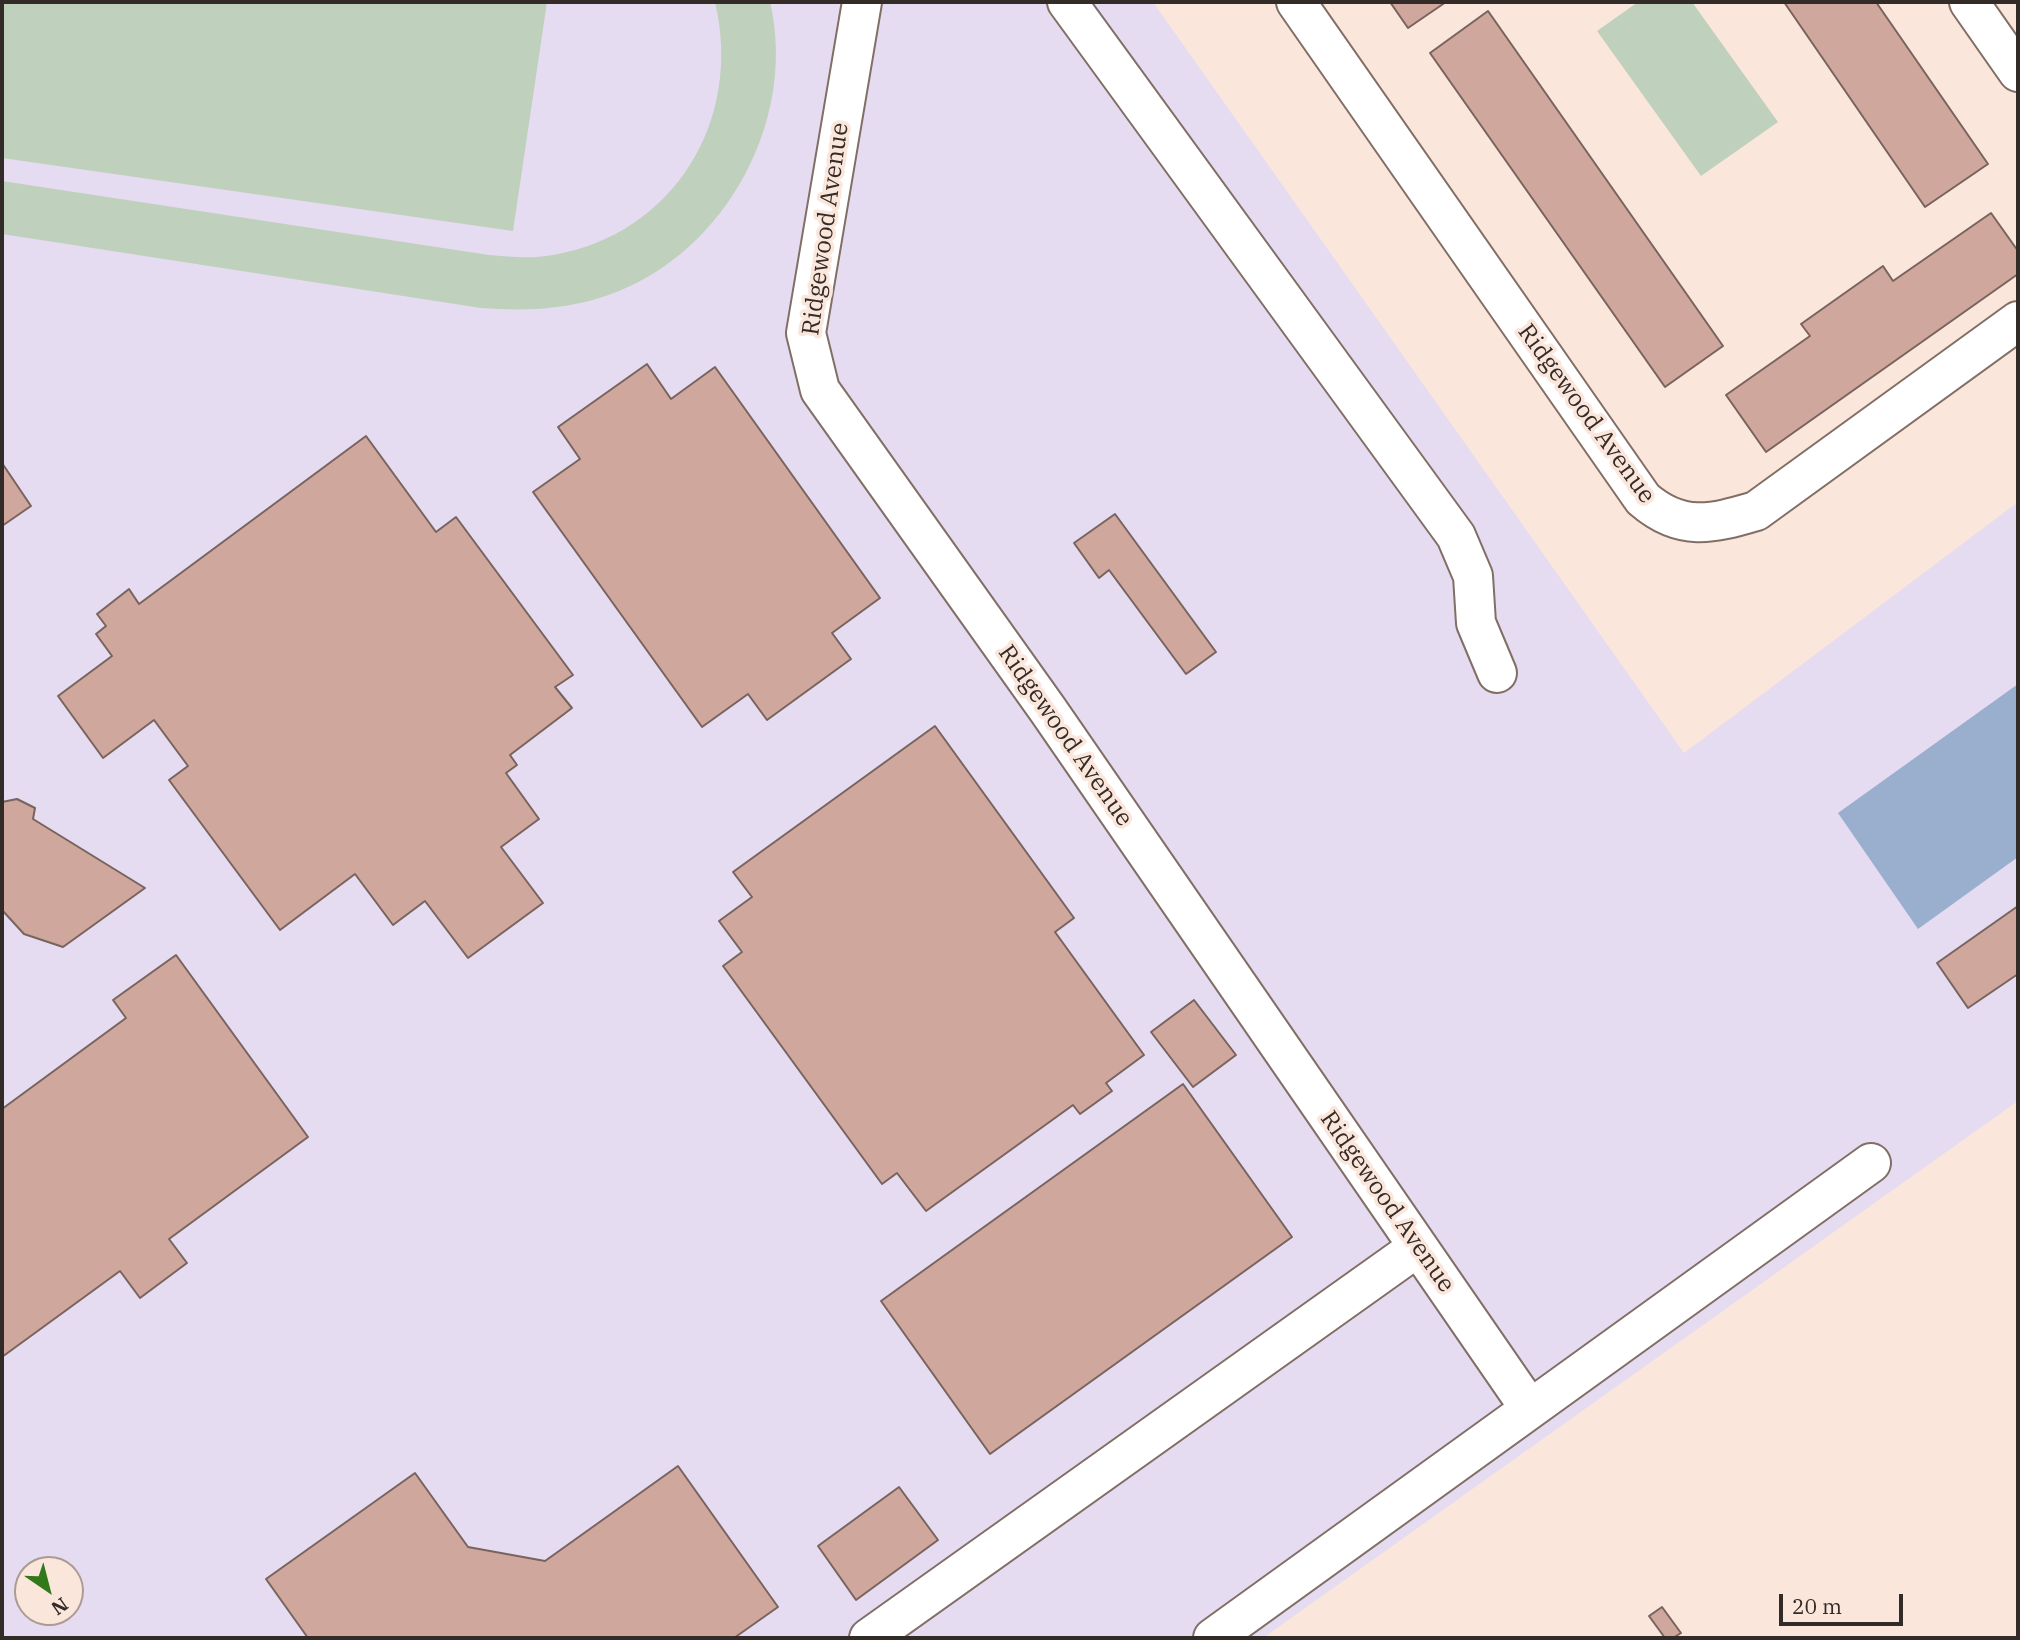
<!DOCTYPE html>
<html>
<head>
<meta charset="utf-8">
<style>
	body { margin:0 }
	#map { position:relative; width:2020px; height:1640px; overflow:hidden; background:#fbe6db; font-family:"IBM Plex Serif",serif }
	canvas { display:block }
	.frame { position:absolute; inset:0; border:4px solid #332b27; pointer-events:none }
	.north { position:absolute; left:14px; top:1556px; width:70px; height:70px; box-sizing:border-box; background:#fbe6db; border:2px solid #ab9b93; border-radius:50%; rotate:145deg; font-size:19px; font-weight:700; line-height:28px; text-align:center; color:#332b27 }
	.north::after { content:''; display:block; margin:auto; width:24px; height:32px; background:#337819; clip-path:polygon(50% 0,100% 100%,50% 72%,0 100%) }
	.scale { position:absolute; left:1779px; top:1594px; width:124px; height:32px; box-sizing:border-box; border:4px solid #332b27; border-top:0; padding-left:9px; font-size:21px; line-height:24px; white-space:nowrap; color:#332b27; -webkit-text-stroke:5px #fbe6db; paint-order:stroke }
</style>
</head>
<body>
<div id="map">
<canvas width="2020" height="1640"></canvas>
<div class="frame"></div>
<div class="north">N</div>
<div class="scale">20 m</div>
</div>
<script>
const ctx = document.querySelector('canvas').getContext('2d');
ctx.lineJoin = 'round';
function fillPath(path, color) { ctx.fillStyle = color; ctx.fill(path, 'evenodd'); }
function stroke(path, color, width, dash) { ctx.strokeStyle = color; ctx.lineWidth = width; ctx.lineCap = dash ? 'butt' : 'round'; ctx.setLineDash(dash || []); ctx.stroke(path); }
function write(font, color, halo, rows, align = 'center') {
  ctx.font = font + ' "IBM Plex Serif",serif'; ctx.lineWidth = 7; ctx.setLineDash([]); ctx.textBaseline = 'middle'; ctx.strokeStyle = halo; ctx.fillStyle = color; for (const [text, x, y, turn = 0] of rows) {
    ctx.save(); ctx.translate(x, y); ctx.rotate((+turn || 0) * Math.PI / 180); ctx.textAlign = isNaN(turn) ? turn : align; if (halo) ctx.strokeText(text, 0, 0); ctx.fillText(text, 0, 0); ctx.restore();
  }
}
fillPath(new Path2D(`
	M 2,2 L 1153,2 L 1684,753 L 2018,502 L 2018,1101 L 1263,1638 L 2,1638 ZM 28,1570 L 70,1570 L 70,1612 L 28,1612 Z`), '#e6dcf1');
fillPath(new Path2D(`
	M 2,2 L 547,2 L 513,231 L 2,158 Z
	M 715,2 L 770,2 C 799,125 719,264 596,299 C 558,310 521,311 481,308 L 2,234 L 2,181 L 489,255 C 510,257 532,259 553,255 C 675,234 743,119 715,2 Z
	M 1638,2 L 1692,2 L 1778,122 L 1701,176 L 1597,31 Z`), '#bfd0bc');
fillPath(new Path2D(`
	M 2018,684 L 2018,857 L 1918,929 L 1838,813 Z`), '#9aaecd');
const building = new Path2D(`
	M 1390,2 L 1446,2 L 1408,28 Z
	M 1784,2 L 1876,2 L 1988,164 L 1925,207 Z
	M 1488,11 L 1723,346 L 1665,387 L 1430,53 Z
	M 1991,213 L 2018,251 L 2018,274 L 1766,452 L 1726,395 L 1810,336 L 1801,324 L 1883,266 L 1893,281 Z
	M 647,364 L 671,399 L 715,367 L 880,598 L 832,633 L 851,659 L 767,720 L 748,694 L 702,727 L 533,492 L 580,459 L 558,427 Z
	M 366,436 L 436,532 L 456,517 L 573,675 L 555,687 L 572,708 L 510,755 L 517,765 L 506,773 L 539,819 L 501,847 L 543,903 L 468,958 L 425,901 L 393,925 L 355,874 L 280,930 L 169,780 L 188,766 L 154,720 L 103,758 L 58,696 L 112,656 L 96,634 L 106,626 L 97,614 L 129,589 L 139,604 Z
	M 2,463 L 31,506 L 2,526 Z
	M 1115,514 L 1216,652 L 1186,674 L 1109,570 L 1099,578 L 1074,543 Z
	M 935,726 L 1074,918 L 1055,932 L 1144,1055 L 1106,1083 L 1112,1091 L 1080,1114 L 1073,1105 L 926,1211 L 897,1173 L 882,1184 L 723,966 L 742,952 L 719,921 L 752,897 L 733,872 Z
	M 17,799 L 35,808 L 33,819 L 145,888 L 63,947 L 24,934 L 2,910 L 2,802 Z
	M 2018,906 L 2018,974 L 1968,1008 L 1937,963 Z
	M 176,955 L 308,1137 L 169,1239 L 187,1263 L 140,1298 L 120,1271 L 2,1357 L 2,1109 L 126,1018 L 113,1000 Z
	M 1194,1000 L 1236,1055 L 1193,1087 L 1151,1032 Z
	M 1183,1084 L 1292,1237 L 990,1454 L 881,1301 Z
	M 678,1466 L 778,1607 L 734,1638 L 308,1638 L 266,1579 L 415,1473 L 468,1547 L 545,1561 Z
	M 899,1487 L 938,1540 L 856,1600 L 818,1546 Z
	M 1662,1607 L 1681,1633 L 1673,1638 L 1665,1638 L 1649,1616 Z`);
fillPath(building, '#cfa79d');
stroke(building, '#78635e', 2);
const minor = new Path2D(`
	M 862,2 L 806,333 L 820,390 L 1048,710 L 1530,1409
	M 1067,2 L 1456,536 L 1473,576 L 1476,623 L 1497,673
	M 1296,2 L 1643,499 C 1681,532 1712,524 1756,511 L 2018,321
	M 1969,2 L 2018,72
	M 869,1638 L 1418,1247
	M 1213,1638 L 1871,1163`);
stroke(minor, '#816e65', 42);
stroke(minor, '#fff', 38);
write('24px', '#332b27', '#fbe6db', [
	["Ridgewood Avenue",826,229,-82],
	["Ridgewood Avenue",1586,414,54],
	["Ridgewood Avenue",1065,736,55],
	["Ridgewood Avenue",1387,1202,55]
]);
</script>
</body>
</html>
